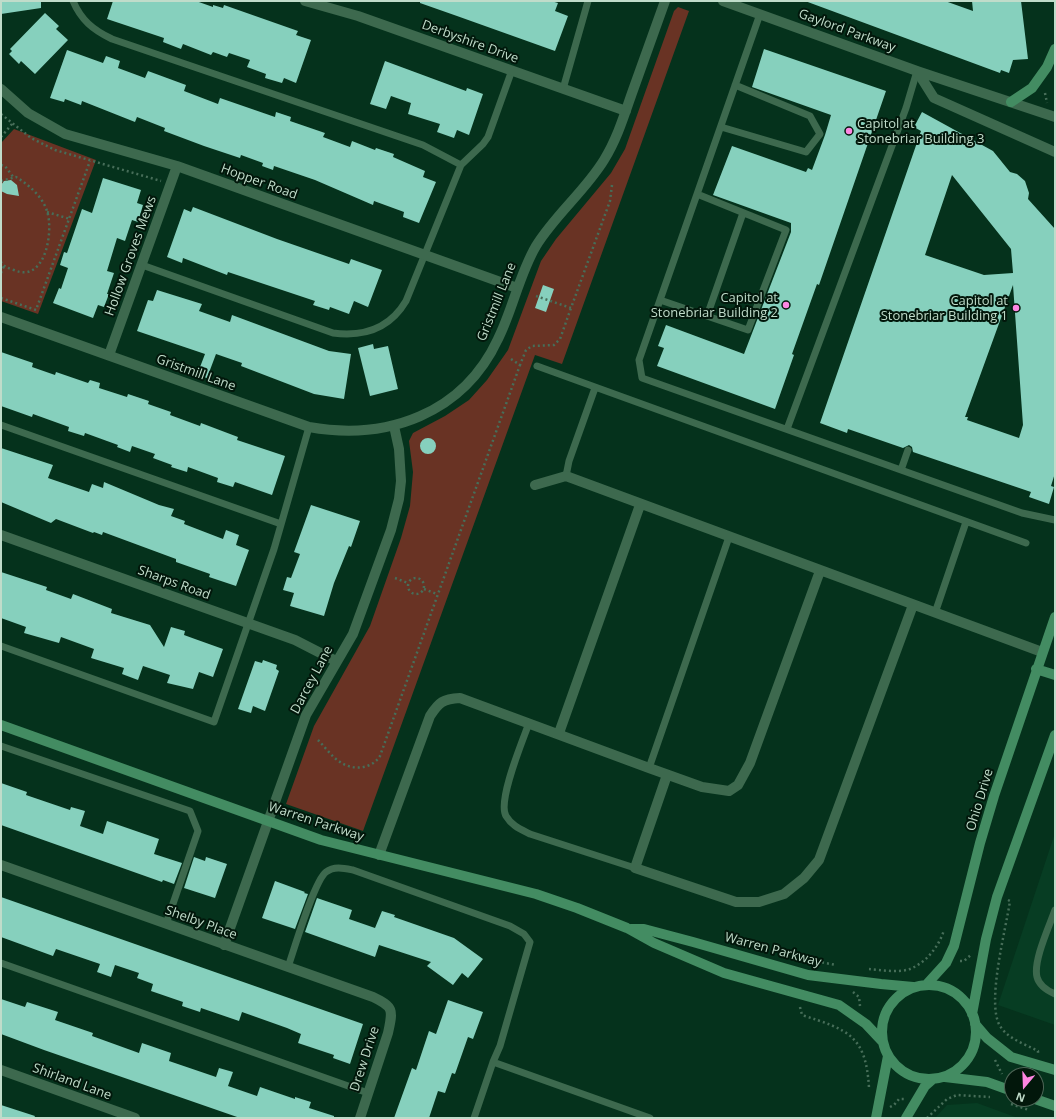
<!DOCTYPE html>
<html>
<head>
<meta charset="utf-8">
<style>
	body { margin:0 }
	#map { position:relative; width:1056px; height:1119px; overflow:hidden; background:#05321c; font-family:"Open Sans",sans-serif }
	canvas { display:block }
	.frame { position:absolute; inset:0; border:2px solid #c0dcca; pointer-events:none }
	.north { position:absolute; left:1004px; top:1067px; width:40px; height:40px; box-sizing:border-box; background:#02170b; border:1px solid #4e6657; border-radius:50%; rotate:199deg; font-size:11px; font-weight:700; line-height:16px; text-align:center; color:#c0dcca }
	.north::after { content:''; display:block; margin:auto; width:14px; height:18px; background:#fd86e2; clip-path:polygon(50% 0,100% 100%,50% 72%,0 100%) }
</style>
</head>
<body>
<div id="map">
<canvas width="1056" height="1119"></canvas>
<div class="frame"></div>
<div class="north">N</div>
</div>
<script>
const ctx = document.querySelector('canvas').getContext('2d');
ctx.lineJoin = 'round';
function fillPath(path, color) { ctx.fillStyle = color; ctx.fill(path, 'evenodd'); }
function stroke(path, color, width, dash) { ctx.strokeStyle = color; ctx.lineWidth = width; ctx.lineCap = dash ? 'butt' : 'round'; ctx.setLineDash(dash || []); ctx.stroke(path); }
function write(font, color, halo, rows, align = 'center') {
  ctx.font = font + ' "Open Sans",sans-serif'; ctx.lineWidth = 4; ctx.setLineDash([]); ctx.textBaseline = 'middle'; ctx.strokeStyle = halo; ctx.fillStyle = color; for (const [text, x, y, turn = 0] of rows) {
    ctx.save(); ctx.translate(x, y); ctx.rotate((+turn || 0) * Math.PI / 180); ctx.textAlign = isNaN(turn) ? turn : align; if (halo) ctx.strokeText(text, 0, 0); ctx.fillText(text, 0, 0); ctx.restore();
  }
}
fillPath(new Path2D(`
	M 1055,833 L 1055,1025 L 998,1005 Z
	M 977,1103 L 1018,1118 L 935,1118 L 947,1105 Z`), '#073d23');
fillPath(new Path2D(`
	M 678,7 L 689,11 L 562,364 L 535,355 L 363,831 L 286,804 L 314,726 L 370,626 L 401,538 L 410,506 L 413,472 L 409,441 L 413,433 L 445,416 L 469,400 L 487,380 L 508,350 L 541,261 L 556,239 L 611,173 L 625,149 L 674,11 Z
	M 14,129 L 96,160 L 38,314 L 1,301 L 1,143 Z`), '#693324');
fillPath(new Path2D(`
	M 1,1 L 41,1 L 41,8 L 1,14 Z
	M 113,1 L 196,1 L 213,7 L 213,5 L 223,8 L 224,5 L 298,31 L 296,35 L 311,40 L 296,83 L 284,78 L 282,83 L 265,78 L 266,74 L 247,67 L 250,60 L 229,53 L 227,57 L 213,52 L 211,55 L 183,44 L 181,49 L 163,42 L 164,38 L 107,19 Z
	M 420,1 L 551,1 L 558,3 L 555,11 L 568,16 L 555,51 L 457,16 L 420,3 Z
	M 805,1 L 945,1 L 973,11 L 972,1 L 1021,1 L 1028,59 L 1013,60 L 1009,73 L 1001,70 L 1000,73 Z
	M 45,13 L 59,26 L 56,29 L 68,40 L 35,74 L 21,61 L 19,64 L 9,54 L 12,51 L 10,49 Z
	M 764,49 L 886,91 L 819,285 L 817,284 L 792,354 L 794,355 L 775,409 L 657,366 L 664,348 L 658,346 L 666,325 L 744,354 L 791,232 L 791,223 L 713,195 L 732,146 L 806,172 L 808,168 L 812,170 L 825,135 L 831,115 L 752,87 Z
	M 67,50 L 103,63 L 106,56 L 120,61 L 118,68 L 145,78 L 148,71 L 186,85 L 184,91 L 218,104 L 220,98 L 275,117 L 276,112 L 291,117 L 290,121 L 325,133 L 323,137 L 350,147 L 352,141 L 375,150 L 376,148 L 394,154 L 393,157 L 425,171 L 423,177 L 436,182 L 419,223 L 403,217 L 404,212 L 374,201 L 373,205 L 315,180 L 274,166 L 273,170 L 262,166 L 263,163 L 241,155 L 240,158 L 204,146 L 164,131 L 165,128 L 137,117 L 135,122 L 82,101 L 81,105 L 65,99 L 64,102 L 50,98 Z
	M 385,61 L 466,91 L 467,88 L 483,94 L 469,135 L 457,130 L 454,138 L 437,132 L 440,124 L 408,114 L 411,103 L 391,96 L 386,109 L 370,104 Z
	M 922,112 L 993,151 L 1010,172 L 1017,174 L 1025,181 L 1029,193 L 1028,199 L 1055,229 L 1055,473 L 1051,486 L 1054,487 L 1049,504 L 1029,497 L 1031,492 L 913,452 L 912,447 L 909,445 L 903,448 L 848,429 L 847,433 L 820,423 L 921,131 L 914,127 ZM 952,175 L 1011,249 L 1013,273 L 984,275 L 925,255 ZM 1013,285 L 1023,425 L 1019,438 L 967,420 L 968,417 L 965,417 Z
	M 103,178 L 141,190 L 137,203 L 143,205 L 138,222 L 132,220 L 125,241 L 117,238 L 107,271 L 114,273 L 107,294 L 109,294 L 104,307 L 98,305 L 93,318 L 53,303 L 59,288 L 61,289 L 68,268 L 60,265 L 64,252 L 67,253 L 82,209 L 92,213 Z
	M 11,180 L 17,185 L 19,196 L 7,194 L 1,191 L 1,185 L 4,181 Z
	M 193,207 L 277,239 L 349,264 L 351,259 L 382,270 L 368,307 L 354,301 L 349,314 L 330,307 L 329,310 L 313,305 L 315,301 L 228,272 L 227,275 L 183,258 L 182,263 L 167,257 L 184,209 L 191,212 Z
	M 543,285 L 554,289 L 546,312 L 535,308 Z
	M 157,290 L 202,304 L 199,311 L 230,322 L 232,315 L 329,351 L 351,354 L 344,399 L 314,394 L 241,366 L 242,363 L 216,354 L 207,378 L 197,375 L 205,354 L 137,331 L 148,300 L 153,301 Z
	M 373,344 L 374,349 L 388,346 L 398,389 L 370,396 L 358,348 Z
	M 1,352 L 33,363 L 32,367 L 55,375 L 56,372 L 88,383 L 90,380 L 100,383 L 99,388 L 127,397 L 128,394 L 149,401 L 148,404 L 171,412 L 170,415 L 200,426 L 201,423 L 238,437 L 237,440 L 285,456 L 272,495 L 235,482 L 233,487 L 217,482 L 218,478 L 188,467 L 187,472 L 171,467 L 172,465 L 153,458 L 155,454 L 132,446 L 130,452 L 117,447 L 118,445 L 85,433 L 84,436 L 68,431 L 69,427 L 33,414 L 32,417 L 1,406 Z
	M420 446a8 8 0 1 1 16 0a8 8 0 1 1-16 0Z
	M 1,448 L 53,465 L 48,478 L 89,492 L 92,484 L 103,488 L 104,482 L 159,505 L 174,509 L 171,516 L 185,521 L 184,524 L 223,539 L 226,530 L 239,535 L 236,545 L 249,550 L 236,586 L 209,577 L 210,574 L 176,562 L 176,559 L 103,532 L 102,535 L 94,532 L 93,533 L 56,519 L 51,523 L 1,502 Z
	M 311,505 L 360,521 L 351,547 L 349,546 L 334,583 L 324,616 L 290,606 L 294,593 L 283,590 L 287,577 L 291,578 L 300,554 L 294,552 Z
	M 1,572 L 47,587 L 46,590 L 71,599 L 73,594 L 112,609 L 111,613 L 150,625 L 164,647 L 171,627 L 185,631 L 184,635 L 195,639 L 223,649 L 213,677 L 199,672 L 193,689 L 167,683 L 170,675 L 143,666 L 138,680 L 122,674 L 124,668 L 91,658 L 94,649 L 61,637 L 59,643 L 24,633 L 26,627 L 1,618 Z
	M 263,660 L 277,665 L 276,669 L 279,671 L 265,711 L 253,706 L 251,713 L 238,709 L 255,661 L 262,663 Z
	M 1,783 L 27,792 L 26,795 L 70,810 L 71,807 L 85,811 L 80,826 L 103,834 L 107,821 L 159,839 L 154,854 L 182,863 L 174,884 L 163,880 L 162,882 L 1,825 Z
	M 194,857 L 205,861 L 206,857 L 227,864 L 215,898 L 184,888 Z
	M 275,881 L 305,892 L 304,893 L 308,894 L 295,929 L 262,918 Z
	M 1,897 L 363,1024 L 350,1064 L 333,1058 L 334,1055 L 298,1043 L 301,1034 L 287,1028 L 242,1012 L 239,1021 L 201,1008 L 200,1012 L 182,1006 L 183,1002 L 151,991 L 153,984 L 137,978 L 139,973 L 115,965 L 111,977 L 97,972 L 100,964 L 56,949 L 53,956 L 1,937 Z
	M 317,898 L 352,910 L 349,919 L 375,928 L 382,911 L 395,915 L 394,917 L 454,938 L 483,959 L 468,978 L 462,973 L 453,985 L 427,966 L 431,962 L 379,945 L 375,957 L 305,932 Z
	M 1,999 L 25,1007 L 27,1002 L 58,1012 L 55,1020 L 93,1033 L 92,1036 L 139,1053 L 142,1043 L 171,1053 L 169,1061 L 216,1077 L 219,1068 L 233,1072 L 228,1086 L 257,1096 L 260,1087 L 295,1099 L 295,1097 L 311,1102 L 309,1108 L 334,1116 L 334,1118 L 240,1118 L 44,1050 L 1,1034 Z
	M 448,1000 L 483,1012 L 473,1039 L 468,1037 L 455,1074 L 452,1073 L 445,1093 L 438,1091 L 429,1118 L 394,1118 L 412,1068 L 416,1070 L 429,1031 L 436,1034 Z
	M 1,1105 L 35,1116 L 34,1118 L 1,1118 Z`), '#86d0bd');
stroke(new Path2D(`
	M 1045,93 L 1047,103
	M 1,114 L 31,138 L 55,150 L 161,181
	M 1,137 L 12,124
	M 1,165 L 5,166 L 14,178
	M 1,181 L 16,177 C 29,185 42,196 47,211 C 54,232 45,284 14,270 C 8,268 4,267 1,262
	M 47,212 L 70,219
	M 1,273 L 4,266
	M 536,296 L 571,308 L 610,201 L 612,185
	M 1,298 L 36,310 L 90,161
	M 511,359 L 520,365 L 526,350 L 532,346 L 554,345 L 560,339 L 571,308
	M408 586a8 8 0 1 1 16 0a8 8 0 1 1-16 0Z
	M 395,578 L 408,583
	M 424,589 L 437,594
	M 318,740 C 325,747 332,757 340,762 C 353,771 372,769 380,756 L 520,365
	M 1008,900 L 1010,901 C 1006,929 986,1003 1000,1026 C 1008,1039 1025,1044 1038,1051 L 1038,1053
	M 960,961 L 964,961 L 972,954
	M 813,963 L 815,961 L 836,965
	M 869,969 C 881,970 898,973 910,969 C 927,962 939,946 944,930
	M 853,992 L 859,997 L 860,1006
	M 800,1007 L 802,1015 C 848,1030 866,1035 869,1088
	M 995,1060 L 1002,1074
	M 1011,1104 L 1029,1110
	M 890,1107 L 894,1105 L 899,1099 L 904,1099
	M 927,1118 L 947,1099 L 957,1095 L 990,1097`), '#476e59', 2.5, [2, 3]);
stroke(new Path2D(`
	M 73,1 C 81,20 93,30 112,39 L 423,145 L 461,165
	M 760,14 L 639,360 L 642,378 L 1022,513 L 1055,520
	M 563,89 L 588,1
	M 721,127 L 806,152 L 820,134 L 810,116 L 735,85
	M 142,265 L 333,333 C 364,337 390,328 406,301 L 461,165 L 483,144 L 488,137 L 512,70
	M 660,300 L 748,330 L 786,230 L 697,194
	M 707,316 L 743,213
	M 537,366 L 1026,543
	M 1,425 L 281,524
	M 787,429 L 906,108 L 917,71
	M 901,470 L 908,450
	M 566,476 L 569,461 L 595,388
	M 935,613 L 966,522
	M 1,646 L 214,722 L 274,549 L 309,427
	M 529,723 C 523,740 497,801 506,816 C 512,826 520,829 530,834 L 635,868
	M 1,746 L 190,811 L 198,831 L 166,924
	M 649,768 L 729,537
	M 1055,910 C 1049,927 1033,961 1037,977 C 1039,985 1048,991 1055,994
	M 1,963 L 368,1093
	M 288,967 C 294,950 314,881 326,872 C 334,866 343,868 353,870 L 510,926 L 524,934 L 530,942 L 500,1046 L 493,1062
	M 474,1118 L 493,1062 L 650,1118`), '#3d694e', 7);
stroke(new Path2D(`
	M 305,1 L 358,16 L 626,111
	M 723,1 L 917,71 L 1055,117
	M 917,71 L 934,98 L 1055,152
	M 1,89 L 28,113 L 65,134 L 177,166 L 517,288
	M 1,317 L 309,427 C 387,441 463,414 498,339 C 513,309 519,275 536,246 C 555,215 585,191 604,160 C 617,139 624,116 632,93 C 643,62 654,32 665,1
	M 109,355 L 177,166
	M 535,485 L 566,476 L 1042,652
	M 1,535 L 295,640 L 336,661
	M 559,733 L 640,505
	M 667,775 L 635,868 L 736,902 L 759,902 L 784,894 L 804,878 L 819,860 L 913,605
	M 379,855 L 430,716 C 439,702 443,699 460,698 L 649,768 L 702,787 L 729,791 L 738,785 L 750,763 L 820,571
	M 1,865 L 373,997 C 394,1007 393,1010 388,1033 L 360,1118
	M 224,945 L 306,715 L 353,634 L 391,530 L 399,499 L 401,481 L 399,449 L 394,426
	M 1,1070 L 135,1118`), '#3d694e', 10);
stroke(new Path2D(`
	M 1011,102 L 1032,88 L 1047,67 L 1055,49
	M 1036,669 L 1055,675
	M 1,725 L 321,840 L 536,894 L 577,908 L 627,928 L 654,943 L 724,973 L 839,1005 L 866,1024 L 882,1041
	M 631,929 L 644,929 L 693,942 L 808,975 L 881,984 L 913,987
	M882 1032a47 47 0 1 1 94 0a47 47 0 1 1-94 0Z
	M 926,985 L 946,963 L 954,946 L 980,843 L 994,796 L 1055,617
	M 972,1014 L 986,939 L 997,897 L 1055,735
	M 975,1024 L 987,1038 L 1011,1057 L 1055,1070
	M 945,1077 L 987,1082 L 1012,1091
	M 1035,1099 L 1055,1106
	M 876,1118 L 888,1056
	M 906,1118 L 925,1086 L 933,1079`), '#438c62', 10);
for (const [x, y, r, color] of [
	[849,131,4,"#fd86e2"],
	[786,305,4,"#fd86e2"],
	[1016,308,4,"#fd86e2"]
]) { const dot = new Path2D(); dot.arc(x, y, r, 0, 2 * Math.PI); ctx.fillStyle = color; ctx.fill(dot); stroke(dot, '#02170b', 1.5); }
write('13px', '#c0dcca', '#02170b', [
	["Gaylord Parkway",847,31,20],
	["Derbyshire Drive",470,42,20],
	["Hopper Road",259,182,20],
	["Hollow Groves Mews",131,256,-70],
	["Gristmill Lane",497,302,-68],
	["Gristmill Lane",196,373,20],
	["Sharps Road",174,583,20],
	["Darcey Lane",312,680,-62],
	["Ohio Drive",980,800,-73],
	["Warren Parkway",316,822,18],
	["Shelby Place",201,923,20],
	["Warren Parkway",773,950,15],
	["Drew Drive",365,1059,-72],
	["Shirland Lane",72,1082,20]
]);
write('13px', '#c0dcca', '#02170b', [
	["Capitol at",857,124,"left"],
	["Stonebriar Building 3",857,139,"left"],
	["Capitol at",778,298],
	["Stonebriar Building 2",778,313],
	["Capitol at",1008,301],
	["Stonebriar Building 1",1008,316]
], 'right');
</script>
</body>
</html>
